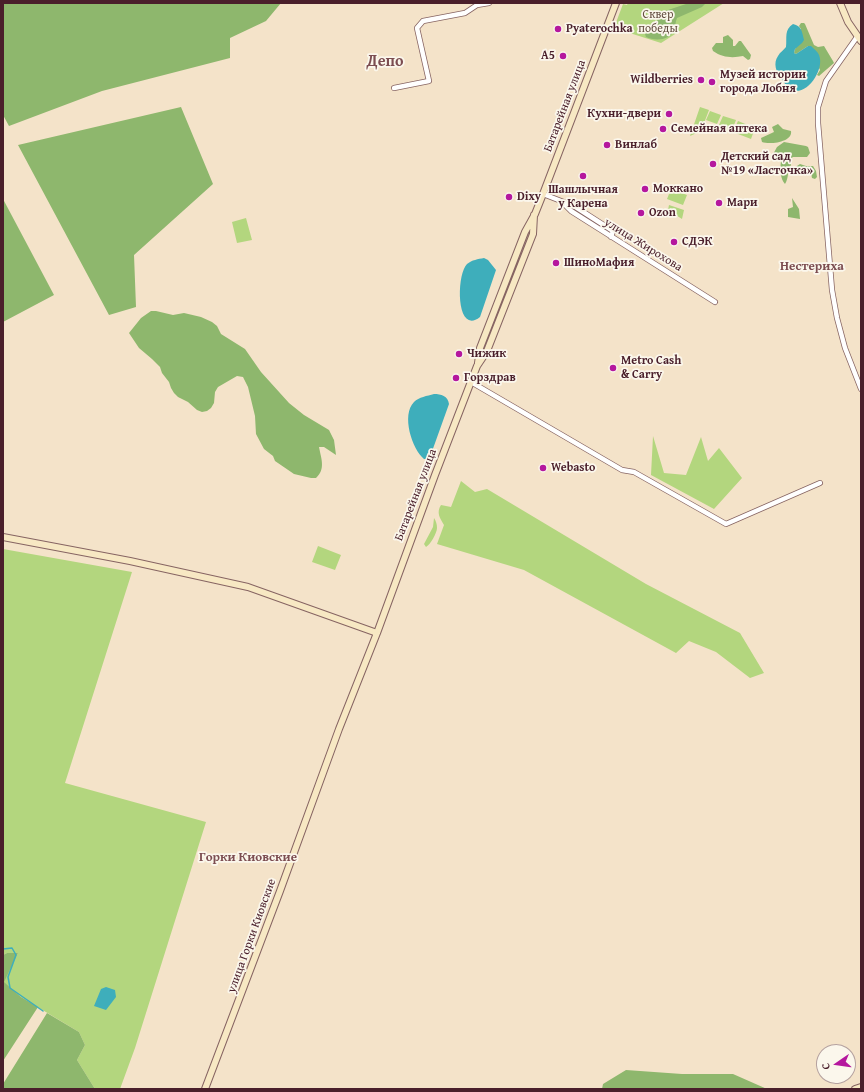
<!DOCTYPE html>
<html>
<head>
<meta charset="utf-8">
<style>
	body { margin:0 }
	#map { position:relative; width:864px; height:1092px; overflow:hidden; background:#f4e3c9; font-family:"Gentium Book Plus",serif }
	canvas { display:block }
	.frame { position:absolute; inset:0; border:4px solid #4a1f2b; pointer-events:none }
	.north { position:absolute; left:816px; top:1044px; width:40px; height:40px; box-sizing:border-box; background:#fbf7ec; border:1px solid #b4a19f; border-radius:50%; rotate:257deg; font-size:11px; font-weight:700; line-height:16px; text-align:center; color:#4a1f2b }
	.north::after { content:''; display:block; margin:auto; width:14px; height:18px; background:#b5179e; clip-path:polygon(50% 0,100% 100%,50% 72%,0 100%) }
</style>
</head>
<body>
<div id="map">
<canvas width="864" height="1092"></canvas>
<div class="frame"></div>
<div class="north">С</div>
</div>
<script>
const ctx = document.querySelector('canvas').getContext('2d');
ctx.lineJoin = 'round';
function fillPath(path, color) { ctx.fillStyle = color; ctx.fill(path, 'evenodd'); }
function stroke(path, color, width, dash) { ctx.strokeStyle = color; ctx.lineWidth = width; ctx.lineCap = dash ? 'butt' : 'round'; ctx.setLineDash(dash || []); ctx.stroke(path); }
function write(font, color, halo, rows, align = 'center') {
  ctx.font = font + ' "Gentium Book Plus",serif'; ctx.lineWidth = 3.5; ctx.setLineDash([]); ctx.textBaseline = 'middle'; ctx.strokeStyle = halo; ctx.fillStyle = color; for (const [text, x, y, turn = 0] of rows) {
    ctx.save(); ctx.translate(x, y); ctx.rotate((+turn || 0) * Math.PI / 180); ctx.textAlign = isNaN(turn) ? turn : align; if (halo) ctx.strokeText(text, 0, 0); ctx.fillText(text, 0, 0); ctx.restore();
  }
}
fillPath(new Path2D(`
	M 628,3 L 724,3 L 661,43 L 614,28 L 623,4 L 627,5 Z
	M 700,107 L 709,110 L 701,131 L 690,136 Z
	M 710,111 L 721,115 L 717,124 L 706,120 Z
	M 723,116 L 736,120 L 732,130 L 719,125 Z
	M 738,121 L 755,128 L 751,139 L 733,132 Z
	M 671,189 L 687,195 L 683,205 L 667,199 Z
	M 669,205 L 684,210 L 682,219 L 668,210 Z
	M 246,218 L 252,240 L 237,243 L 232,222 Z
	M 653,436 L 664,473 L 686,475 L 701,437 L 708,461 L 719,448 L 742,478 L 714,509 L 651,475 Z
	M 461,481 L 475,492 L 487,489 L 646,584 L 740,633 L 764,673 L 750,678 L 716,652 L 689,641 L 676,653 L 524,570 L 437,544 L 444,525 C 440,518 436,513 441,505 L 451,507 Z
	M 434,518 C 436,521 437,524 437,528 C 437,533 430,545 426,547 L 424,544 L 433,527 Z
	M 318,546 L 341,555 L 335,570 L 312,562 Z
	M 3,549 L 132,572 L 65,783 L 206,822 L 135,1048 L 120,1089 L 95,1089 L 77,1060 L 85,1045 L 79,1032 L 21,997 L 3,982 L 18,953 L 7,953 L 3,955 Z`), '#b3d67e');
fillPath(new Path2D(`
	M 3,3 L 281,3 L 266,21 L 230,38 L 230,58 L 102,91 L 9,126 L 3,115 Z
	M 689,3 L 706,3 L 702,7 L 677,18 C 675,22 676,26 674,30 C 670,41 654,41 646,37 L 645,34 C 648,30 653,30 656,26 C 658,23 657,17 659,13 Z
	M 801,23 L 804,23 L 805,24 L 814,45 L 818,47 L 824,46 L 833,61 L 834,63 L 819,76 L 817,75 L 820,70 L 808,46 L 796,54 L 794,53 L 801,29 L 799,26 Z
	M 728,35 L 733,40 L 733,46 L 735,46 L 739,41 L 741,41 L 751,55 L 750,59 L 748,60 L 743,56 C 733,58 723,58 713,51 L 712,48 L 716,43 L 723,43 L 723,37 Z
	M 181,107 L 213,184 L 134,255 L 136,307 L 109,315 L 18,145 Z
	M 778,124 L 783,129 L 791,131 C 793,142 770,145 762,142 L 761,138 L 774,132 L 772,127 Z
	M 784,142 L 806,146 L 808,147 L 810,153 L 807,157 L 793,157 L 790,159 L 791,165 C 787,171 789,178 785,184 C 780,179 780,168 781,161 L 771,158 L 777,147 Z
	M 800,164 L 806,166 L 813,166 L 816,171 L 817,177 L 815,179 L 812,178 L 811,173 L 808,172 L 800,174 L 795,172 L 794,168 Z
	M 792,198 L 799,209 L 800,219 L 788,217 L 788,209 L 793,207 Z
	M 3,199 L 54,295 L 3,322 Z
	M 151,311 L 156,311 L 173,315 L 184,313 L 201,317 L 212,322 L 217,326 L 221,334 L 245,349 L 261,372 L 289,403 L 304,415 L 329,430 L 334,440 L 336,455 L 324,447 L 319,447 C 321,458 326,469 316,478 L 311,478 L 294,474 L 275,461 L 273,456 L 264,449 L 256,434 L 255,416 L 248,387 L 243,377 L 237,376 L 218,387 L 215,392 L 214,403 L 211,408 L 207,411 L 202,412 L 197,410 L 188,402 L 178,397 L 174,393 L 171,388 L 169,382 L 162,373 L 160,367 L 152,359 L 139,348 L 129,333 L 141,318 Z
	M 7,953 L 18,953 L 4,982 L 21,997 L 38,1007 L 3,1061 L 3,955 Z
	M 47,1013 L 79,1032 L 85,1045 L 77,1060 L 95,1089 L 3,1089 L 3,1084 Z
	M 626,1070 L 682,1074 L 733,1074 L 767,1089 L 602,1089 L 603,1084 Z`), '#8eb76d');
fillPath(new Path2D(`
	M 793,24 C 802,26 802,32 804,40 L 802,43 L 795,49 L 794,53 L 796,54 L 808,46 L 811,46 C 814,49 818,52 819,55 C 825,69 807,97 791,90 C 787,88 784,82 781,78 C 776,72 773,63 778,56 C 780,52 784,50 786,47 C 787,37 784,30 793,24 Z
	M 484,258 L 488,260 L 496,270 L 480,317 C 456,336 456,275 467,264 C 472,260 478,259 484,258 Z
	M 434,394 C 441,394 448,396 449,404 L 430,457 L 428,459 L 424,459 C 412,449 401,415 414,402 C 419,397 427,396 434,394 Z
	M 106,987 L 115,990 L 116,997 L 106,1010 L 94,1006 L 101,989 Z`), '#3eaebb');
stroke(new Path2D(`
	M 3,949 L 12,948 L 16,955 L 8,977 L 10,988 L 43,1011`), '#3eaebb', 1.5);
const street = new Path2D(`
	M 857,37 L 826,81 L 818,107 L 818,123 L 832,290 L 837,318 L 845,348 L 861,389
	M 394,88 L 429,81 L 417,28 L 423,21 L 465,13 L 477,5 L 489,3
	M 543,194 L 574,206 L 613,231 L 611,237
	M 563,203 L 571,211 L 715,302
	M 471,382 L 622,470 L 634,472 L 726,524 L 820,483`);
const secondary = new Path2D(`
	M 840,3 L 848,22 L 861,41
	M 478,363 L 480,348 L 525,232 L 535,214 L 543,194 L 616,3
	M 3,537 L 130,561 L 248,587 L 377,633
	M 205,1089 L 280,891 L 339,729 L 377,633 L 435,475 L 477,366 L 487,351 L 533,234 L 534,215
	M 855,1089 L 861,1087`);
stroke(street, '#866462', 6);
stroke(secondary, '#866462', 8);
stroke(street, '#fff', 4.5);
stroke(secondary, '#f7e8c3', 6);
for (const [x, y, r, color] of [
	[558,29,4,"#b5179e"],
	[563,56,4,"#b5179e"],
	[701,80,4,"#b5179e"],
	[712,82,4,"#b5179e"],
	[669,114,4,"#b5179e"],
	[663,129,4,"#b5179e"],
	[607,145,4,"#b5179e"],
	[713,164,4,"#b5179e"],
	[583,176,4,"#b5179e"],
	[645,189,4,"#b5179e"],
	[509,197,4,"#b5179e"],
	[719,203,4,"#b5179e"],
	[641,213,4,"#b5179e"],
	[674,242,4,"#b5179e"],
	[556,263,4,"#b5179e"],
	[459,354,4,"#b5179e"],
	[613,368,4,"#b5179e"],
	[456,378,4,"#b5179e"],
	[543,468,4,"#b5179e"]
]) { const dot = new Path2D(); dot.arc(x, y, r, 0, 2 * Math.PI); ctx.fillStyle = color; ctx.fill(dot); stroke(dot, '#fbf7ec', 1.5); }
write('12px', '#644d40', '#fbf7ec', [
	["Сквер",658,15],
	["победы",658,29]
]);
write('bold 12px', '#4a1f2b', '#fbf7ec', [
	["Pyaterochka",566,29],
	["А5",555,56,"right"],
	["Музей истории",720,75],
	["города Лобня",720,89],
	["Wildberries",693,80,"right"],
	["Кухни-двери",661,114,"right"],
	["Семейная аптека",671,129],
	["Винлаб",615,145],
	["Детский сад",721,157],
	["№19 «Ласточка»",721,171],
	["Моккано",653,189],
	["Шашлычная",583,190,"center"],
	["у Карена",583,204,"center"],
	["Dixy",517,197],
	["Мари",727,203],
	["Ozon",649,213],
	["СДЭК",682,242],
	["ШиноМафия",564,263],
	["Чижик",467,354],
	["Metro Cash",621,361],
	["& Carry",621,375],
	["Горздрав",464,378],
	["Webasto",551,468]
], 'left');
write('12px', '#4a1f2b', '#fbf7ec', [
	["Батарейная улица",565,106,-69],
	["улица Жирохова",643,245,32],
	["Батарейная улица",416,495,-69],
	["улица Горки Киовские",252,936,-70]
]);
write('bold 13px', '#7c4d51', '#fbf7ec', [
	["Нестериха",812,267],
	["Горки Киовские",248,858]
]);
write('bold 16px', '#7c4d51', '#fbf7ec', [
	["Депо",385,62]
]);
</script>
</body>
</html>
